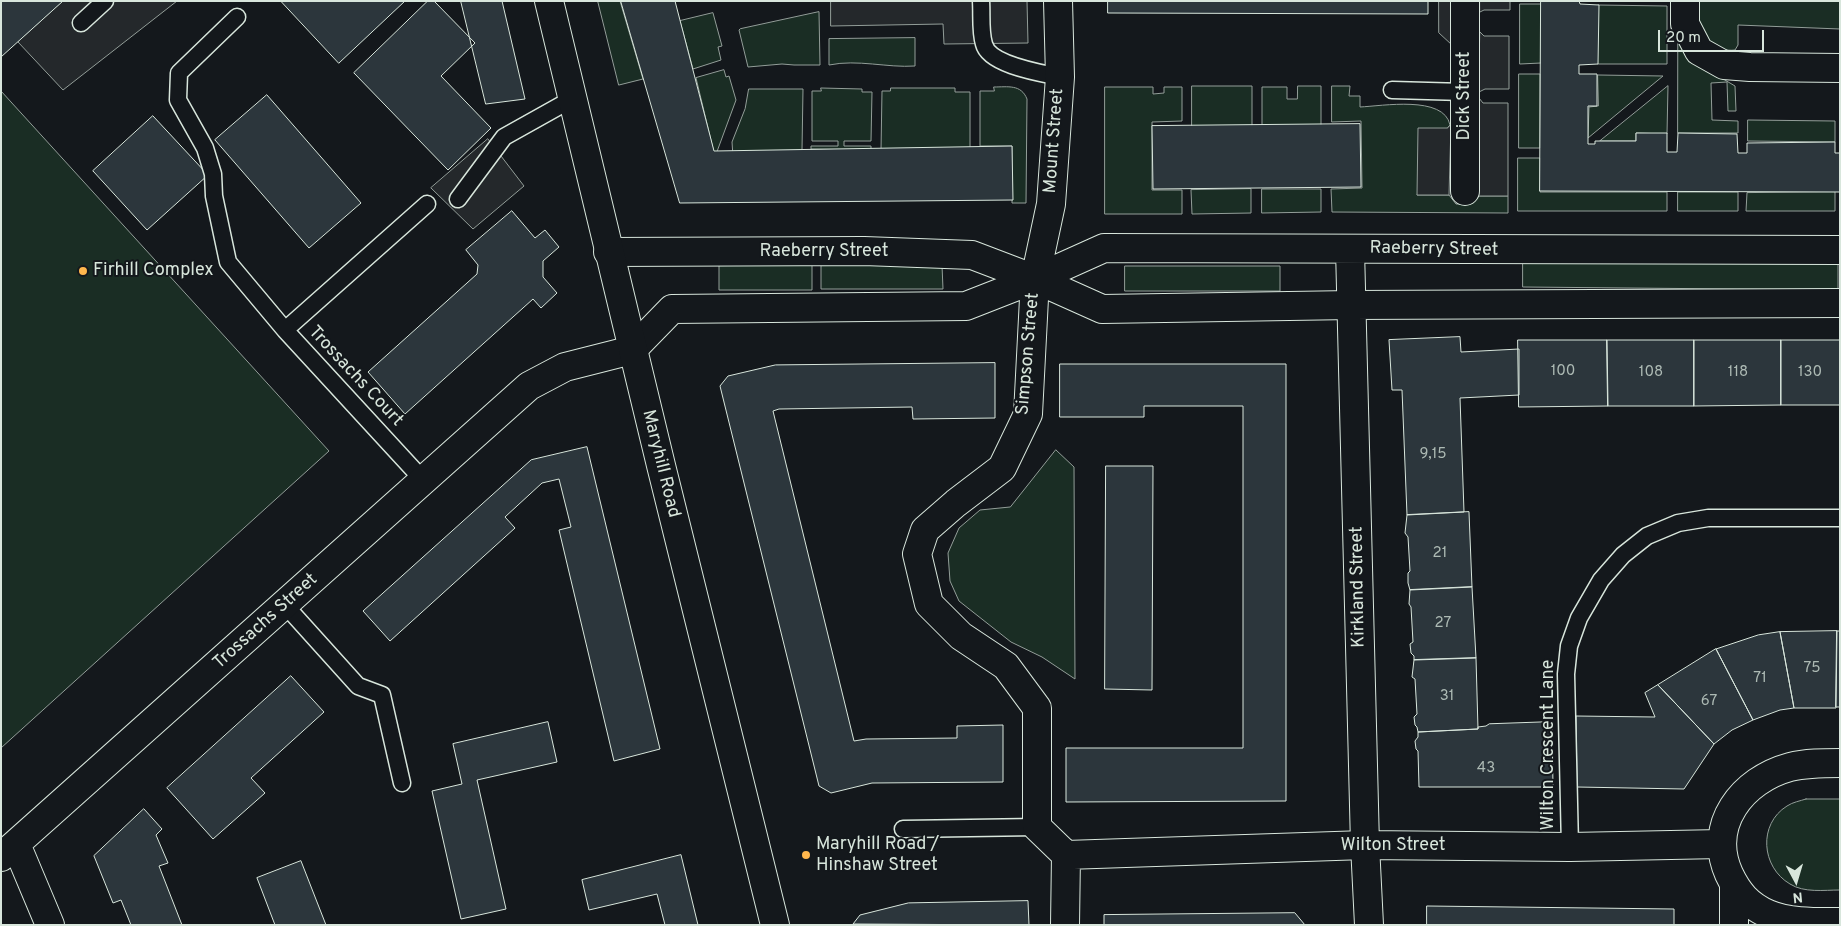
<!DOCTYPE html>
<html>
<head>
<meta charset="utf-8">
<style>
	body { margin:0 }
	#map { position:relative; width:1841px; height:926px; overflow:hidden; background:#14181c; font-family:Overpass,sans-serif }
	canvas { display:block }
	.frame { position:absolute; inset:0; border:2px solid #d8e6dc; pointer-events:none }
	.north { position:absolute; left:1771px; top:856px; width:50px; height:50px; -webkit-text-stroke:4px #14181c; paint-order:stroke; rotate:174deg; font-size:14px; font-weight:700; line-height:20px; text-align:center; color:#d8e6dc }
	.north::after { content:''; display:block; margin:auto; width:18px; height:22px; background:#d8e6dc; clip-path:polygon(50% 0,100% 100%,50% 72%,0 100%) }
	.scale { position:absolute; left:1658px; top:30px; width:106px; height:22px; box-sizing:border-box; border:2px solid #d8e6dc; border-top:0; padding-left:6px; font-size:15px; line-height:18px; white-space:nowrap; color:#d8e6dc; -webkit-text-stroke:4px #14181c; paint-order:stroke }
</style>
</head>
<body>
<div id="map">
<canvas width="1841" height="926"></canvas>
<div class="frame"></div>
<div class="north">N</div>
<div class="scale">20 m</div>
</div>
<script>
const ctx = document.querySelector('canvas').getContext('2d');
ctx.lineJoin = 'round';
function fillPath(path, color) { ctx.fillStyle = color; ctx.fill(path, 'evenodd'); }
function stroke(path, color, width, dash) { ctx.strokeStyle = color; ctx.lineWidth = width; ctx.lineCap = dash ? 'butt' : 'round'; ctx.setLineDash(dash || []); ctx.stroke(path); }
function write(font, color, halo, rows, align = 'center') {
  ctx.font = font + ' Overpass,sans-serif'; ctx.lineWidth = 4; ctx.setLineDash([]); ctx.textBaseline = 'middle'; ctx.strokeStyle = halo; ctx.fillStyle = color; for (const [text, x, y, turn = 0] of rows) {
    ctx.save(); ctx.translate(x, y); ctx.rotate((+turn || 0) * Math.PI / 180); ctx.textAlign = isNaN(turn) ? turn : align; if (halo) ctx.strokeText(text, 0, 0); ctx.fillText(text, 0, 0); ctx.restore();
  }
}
const green = new Path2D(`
	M 598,1 L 620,1 L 643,79 L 619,85 Z
	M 1695,1 L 1840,1 L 1840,29 L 1738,25 L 1738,45 L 1735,50 C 1718,52 1709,41 1697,31 Z
	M 1520,4 L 1541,4 L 1541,63 L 1520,64 Z
	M 1598,5 L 1667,6 L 1667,64 L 1598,64 Z
	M 819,12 L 820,65 L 794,65 L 782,64 L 748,67 L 739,30 L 740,29 Z
	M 713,13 L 722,46 L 718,47 L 721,60 L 693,69 L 680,21 Z
	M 915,38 L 915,66 C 887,68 858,59 829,65 L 829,39 Z
	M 1678,40 L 1693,61 L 1735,86 L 1736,111 L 1728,111 L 1727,82 L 1711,83 L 1712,120 L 1738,121 L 1738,133 L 1678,133 Z
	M 724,70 L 726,77 L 729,76 L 736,100 L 715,157 L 696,78 Z
	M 1519,74 L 1540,74 L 1540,148 L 1519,148 Z
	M 1598,75 L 1663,76 L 1588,138 L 1589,107 L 1598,106 Z
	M 1192,86 L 1252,86 L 1252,132 L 1192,132 Z
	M 1298,86 L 1321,86 L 1321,132 L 1262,132 L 1262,87 L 1287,87 L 1287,99 L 1297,99 Z
	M 1332,86 L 1350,86 L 1349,96 L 1360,96 L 1360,107 C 1382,106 1444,95 1450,125 L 1447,128 L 1417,195 L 1449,195 L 1456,204 L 1469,204 L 1479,196 L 1508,196 L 1508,213 L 1332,212 L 1331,189 L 1362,188 L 1361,121 L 1332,122 Z
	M 1668,86 L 1667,134 L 1636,133 L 1636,141 L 1600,141 Z
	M 994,87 C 1008,87 1021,84 1027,99 L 1026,203 L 1012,203 L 1012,146 L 980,146 L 980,91 L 994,91 Z
	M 1105,87 L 1153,87 L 1153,94 L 1164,93 L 1164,87 L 1182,87 L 1182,121 L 1152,122 L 1152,190 L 1182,190 L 1182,214 L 1105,214 Z
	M 821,88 L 862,89 L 862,92 L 872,92 L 871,141 L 844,141 L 844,146 L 871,146 L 871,150 L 811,149 L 811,146 L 838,146 L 838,141 L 812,141 L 812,91 L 821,91 Z
	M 891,88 L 955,88 L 955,92 L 970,92 L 970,157 L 881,150 L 882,91 L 890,91 Z
	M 749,89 L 803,89 L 802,150 L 733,157 L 732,142 L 745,109 Z
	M 1,91 L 329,451 L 1,748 Z
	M 1748,120 L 1835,121 L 1835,142 L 1748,141 Z
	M 1518,158 L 1540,158 L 1540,192 L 1667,192 L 1667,211 L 1518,211 Z
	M 1251,189 L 1251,213 L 1192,214 L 1191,190 Z
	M 1262,189 L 1321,189 L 1321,212 L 1262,213 Z
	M 1678,192 L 1738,192 L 1738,211 L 1678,211 Z
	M 1835,192 L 1835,211 L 1746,211 L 1747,193 Z
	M 1523,262 L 1838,264 L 1838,290 L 1523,287 Z
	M 812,265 L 812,290 L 719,290 L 719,266 Z
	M 942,265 L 943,289 L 821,289 L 821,266 Z
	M 1125,266 L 1280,266 L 1280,291 L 1125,291 Z
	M 1056,450 L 1074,467 L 1075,679 L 1042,657 L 1011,642 L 959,601 L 950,581 L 948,553 L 959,528 L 980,510 L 1010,507 Z
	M 1806,799 L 1840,799 L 1840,890 C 1824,890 1804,893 1790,884 C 1761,867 1758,824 1787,806 C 1793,802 1800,801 1806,799 Z`);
fillPath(green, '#1a2d24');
stroke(green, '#939e99', 1);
const parking = new Path2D(`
	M 63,1 L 177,1 L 63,90 L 18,42 Z
	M 831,1 L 1027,1 L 1028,43 L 944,44 L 943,24 L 831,26 Z
	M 1439,1 L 1452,1 L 1452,45 L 1439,33 Z
	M 1480,1 L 1510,1 L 1510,10 L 1484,10 L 1480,12 Z
	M 1480,32 L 1484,36 L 1509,36 L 1509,89 L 1485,89 L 1479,92 Z
	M 1479,98 L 1483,103 L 1508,103 L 1508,196 L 1479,196 Z
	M 1451,125 L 1449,195 L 1417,195 L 1418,128 L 1447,128 Z
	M 488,139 L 524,186 L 473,229 L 431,188 Z`);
fillPath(parking, '#24282b');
stroke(parking, '#939e99', 1);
const building = new Path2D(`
	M 1,1 L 63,1 L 1,57 Z
	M 281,1 L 405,1 L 339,63 Z
	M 428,1 L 434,1 L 475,43 L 441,76 L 491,128 L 448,170 L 354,73 Z
	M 461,1 L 502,1 L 525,99 L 486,104 Z
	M 621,1 L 675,1 L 714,151 L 1012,146 L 1013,200 L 680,203 Z
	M 1108,1 L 1428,1 L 1428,14 L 1108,13 Z
	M 1541,1 L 1579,1 L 1580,4 L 1599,5 L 1598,64 L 1579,65 L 1579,74 L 1597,74 L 1597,106 L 1588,106 L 1588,144 L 1595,144 L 1595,141 L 1636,141 L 1636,133 L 1667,133 L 1667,152 L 1677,152 L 1678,133 L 1737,134 L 1738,153 L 1747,153 L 1747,143 L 1835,142 L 1835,153 L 1840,153 L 1840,192 L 1540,191 Z
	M 267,95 L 361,203 L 309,248 L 215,140 Z
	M 153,116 L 208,175 L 147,230 L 93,171 Z
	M 1360,124 L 1361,187 L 1153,189 L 1152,126 Z
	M 512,211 L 535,238 L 545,230 L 559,247 L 543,261 L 543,277 L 557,293 L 541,308 L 533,299 L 405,414 L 368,372 L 477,274 L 478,265 L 466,250 Z
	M 1460,337 L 1461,352 L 1519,349 L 1519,395 L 1460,398 L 1464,512 L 1407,515 L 1402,390 L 1392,390 L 1389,340 Z
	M 1518,340 L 1607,340 L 1608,406 L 1519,407 Z
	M 1607,340 L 1694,340 L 1694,406 L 1608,406 Z
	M 1694,340 L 1781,340 L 1781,405 L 1694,406 Z
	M 1781,340 L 1840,340 L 1840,405 L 1781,405 Z
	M 995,363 L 995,418 L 913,419 L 912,407 L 779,409 L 773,411 L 854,741 L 866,739 L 957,738 L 957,726 L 1003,725 L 1003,782 L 872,783 L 831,793 L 819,786 L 720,386 L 728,376 L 775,365 Z
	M 1060,364 L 1286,364 L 1286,801 L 1066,802 L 1066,748 L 1243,748 L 1243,406 L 1144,406 L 1144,417 L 1060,417 Z
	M 587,447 L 660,749 L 614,761 L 559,530 L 571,527 L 559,479 L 542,483 L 505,517 L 515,528 L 390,641 L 363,611 L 531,460 Z
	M 1106,466 L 1153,466 L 1152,690 L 1105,689 Z
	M 1469,512 L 1472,587 L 1410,590 L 1408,583 L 1408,573 L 1410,571 L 1408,537 L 1405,533 L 1407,515 Z
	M 1472,587 L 1476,658 L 1414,660 L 1414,656 L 1411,653 L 1410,644 L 1413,642 L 1411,607 L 1409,604 L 1410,590 Z
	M 1837,631 L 1836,708 L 1794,708 L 1780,632 Z
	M 1837,631 L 1840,631 L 1840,707 L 1836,707 Z
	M 1780,632 L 1794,708 L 1780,710 L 1753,720 L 1716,649 L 1758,635 Z
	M 1716,649 L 1753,720 L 1732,730 L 1714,744 L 1658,685 Z
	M 1476,658 L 1478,729 L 1418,732 L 1417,727 L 1415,725 L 1414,717 L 1417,714 L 1415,679 L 1412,677 L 1414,660 Z
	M 291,676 L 324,712 L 251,778 L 265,793 L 213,839 L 167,788 Z
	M 1658,685 L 1714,744 L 1684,789 L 1577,787 L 1576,716 L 1655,717 L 1645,693 Z
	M 548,722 L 557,762 L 477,780 L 506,909 L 461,919 L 432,791 L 462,784 L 453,744 Z
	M 1552,722 L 1553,787 L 1419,787 L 1418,751 L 1416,749 L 1415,741 L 1418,737 L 1418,732 L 1478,729 L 1478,727 L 1486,726 L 1489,724 Z
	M 144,809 L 162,829 L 156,835 L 168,863 L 159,866 L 182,925 L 131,925 L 121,900 L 113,903 L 94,856 Z
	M 681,855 L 698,925 L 665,925 L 657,894 L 589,910 L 582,880 Z
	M 301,861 L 326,925 L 275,925 L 257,878 Z
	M 1028,901 L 1029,925 L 853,924 L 860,915 L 908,903 Z
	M 1427,906 L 1674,909 L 1674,925 L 1427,925 Z
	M 1295,913 L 1305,925 L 1104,925 L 1104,915 Z`);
fillPath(building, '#2c363c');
stroke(building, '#d8e6dc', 1);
const lane = new Path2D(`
	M 981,1 C 982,15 980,31 984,44 C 989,65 1041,73 1060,77
	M 237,17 L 179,73 L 178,100 L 205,148 L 213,174 L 214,196 L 228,262 L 285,330
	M 81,23 L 105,1
	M 1392,90 L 1464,92
	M 458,199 L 504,137 L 572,99
	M 424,481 L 285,330 L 427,204
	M 285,605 L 358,686 L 382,695 L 402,783
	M 903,829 L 1037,827
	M 1570,847 L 1566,674 L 1569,646 L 1579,618 L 1601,580 L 1623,555 L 1647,536 L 1678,523 L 1708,518 L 1840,518`);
const street = new Path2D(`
	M 1058,1 L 1060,77 L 1051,204 L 1035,279 L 1028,414 L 1002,468 L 956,503 L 925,530 L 917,554 L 929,604 L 961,636 L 1006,666 L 1037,708 L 1037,827 L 1066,855 L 1065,925
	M 1685,1 L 1685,24 L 1699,51 L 1724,65 L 1750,67 L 1840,68
	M 1465,191 L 1465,1
	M 1350,249 L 1365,845 L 1369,925
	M 608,252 L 864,251 L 972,255 L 1035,279 L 1102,309 L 1351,305 L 1840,303
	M 1840,763 C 1823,763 1806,763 1790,767 C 1742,780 1707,825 1729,874 C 1738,893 1748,905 1768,914 C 1789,923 1817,922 1840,922
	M 16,844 L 50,925
	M 1066,855 L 1365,845 L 1570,847 L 1721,844
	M 1,857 L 529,386 L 565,367 L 632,350 L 672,309 L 966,306 L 1035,279 L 1104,248 L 1840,250
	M 1734,925 L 1734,885`);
const secondary = new Path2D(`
	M 549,1 C 622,310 698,617 775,925`);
stroke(lane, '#d8e6dc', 19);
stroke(street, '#d8e6dc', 30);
stroke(secondary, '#d8e6dc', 30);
stroke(lane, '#14181c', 16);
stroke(street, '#14181c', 28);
stroke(secondary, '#14181c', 28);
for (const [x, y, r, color] of [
	[83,271,5,"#ffb74d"],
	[806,855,5,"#ffb74d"]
]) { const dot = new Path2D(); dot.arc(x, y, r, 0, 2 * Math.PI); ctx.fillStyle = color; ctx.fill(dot); stroke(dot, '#14181c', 2); }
write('15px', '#adbab4', null, [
	["100",1563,372],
	["108",1651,373],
	["118",1738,373],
	["130",1810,373],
	["9,15",1433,455],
	["21",1440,554],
	["27",1443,624],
	["75",1812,669],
	["71",1760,679],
	["31",1447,697],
	["67",1709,702],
	["43",1486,769]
]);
write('18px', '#d8e6dc', '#14181c', [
	["Dick Street",1465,96,-90],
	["Mount Street",1055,141,-86],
	["Raeberry Street",1434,250,1],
	["Raeberry Street",824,252],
	["Simpson Street",1029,354,-85],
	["Trossachs Court",355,377,47],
	["Maryhill Road",660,464,76],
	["Kirkland Street",1359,587,-91],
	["Trossachs Street",266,622,-42],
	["Wilton Crescent Lane",1549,745,-90],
	["Wilton Street",1393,846]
]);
write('18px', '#d8e6dc', '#14181c', [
	["Firhill Complex",93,271],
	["Maryhill Road /",816,845],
	["Hinshaw Street",816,866]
], 'left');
</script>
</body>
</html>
